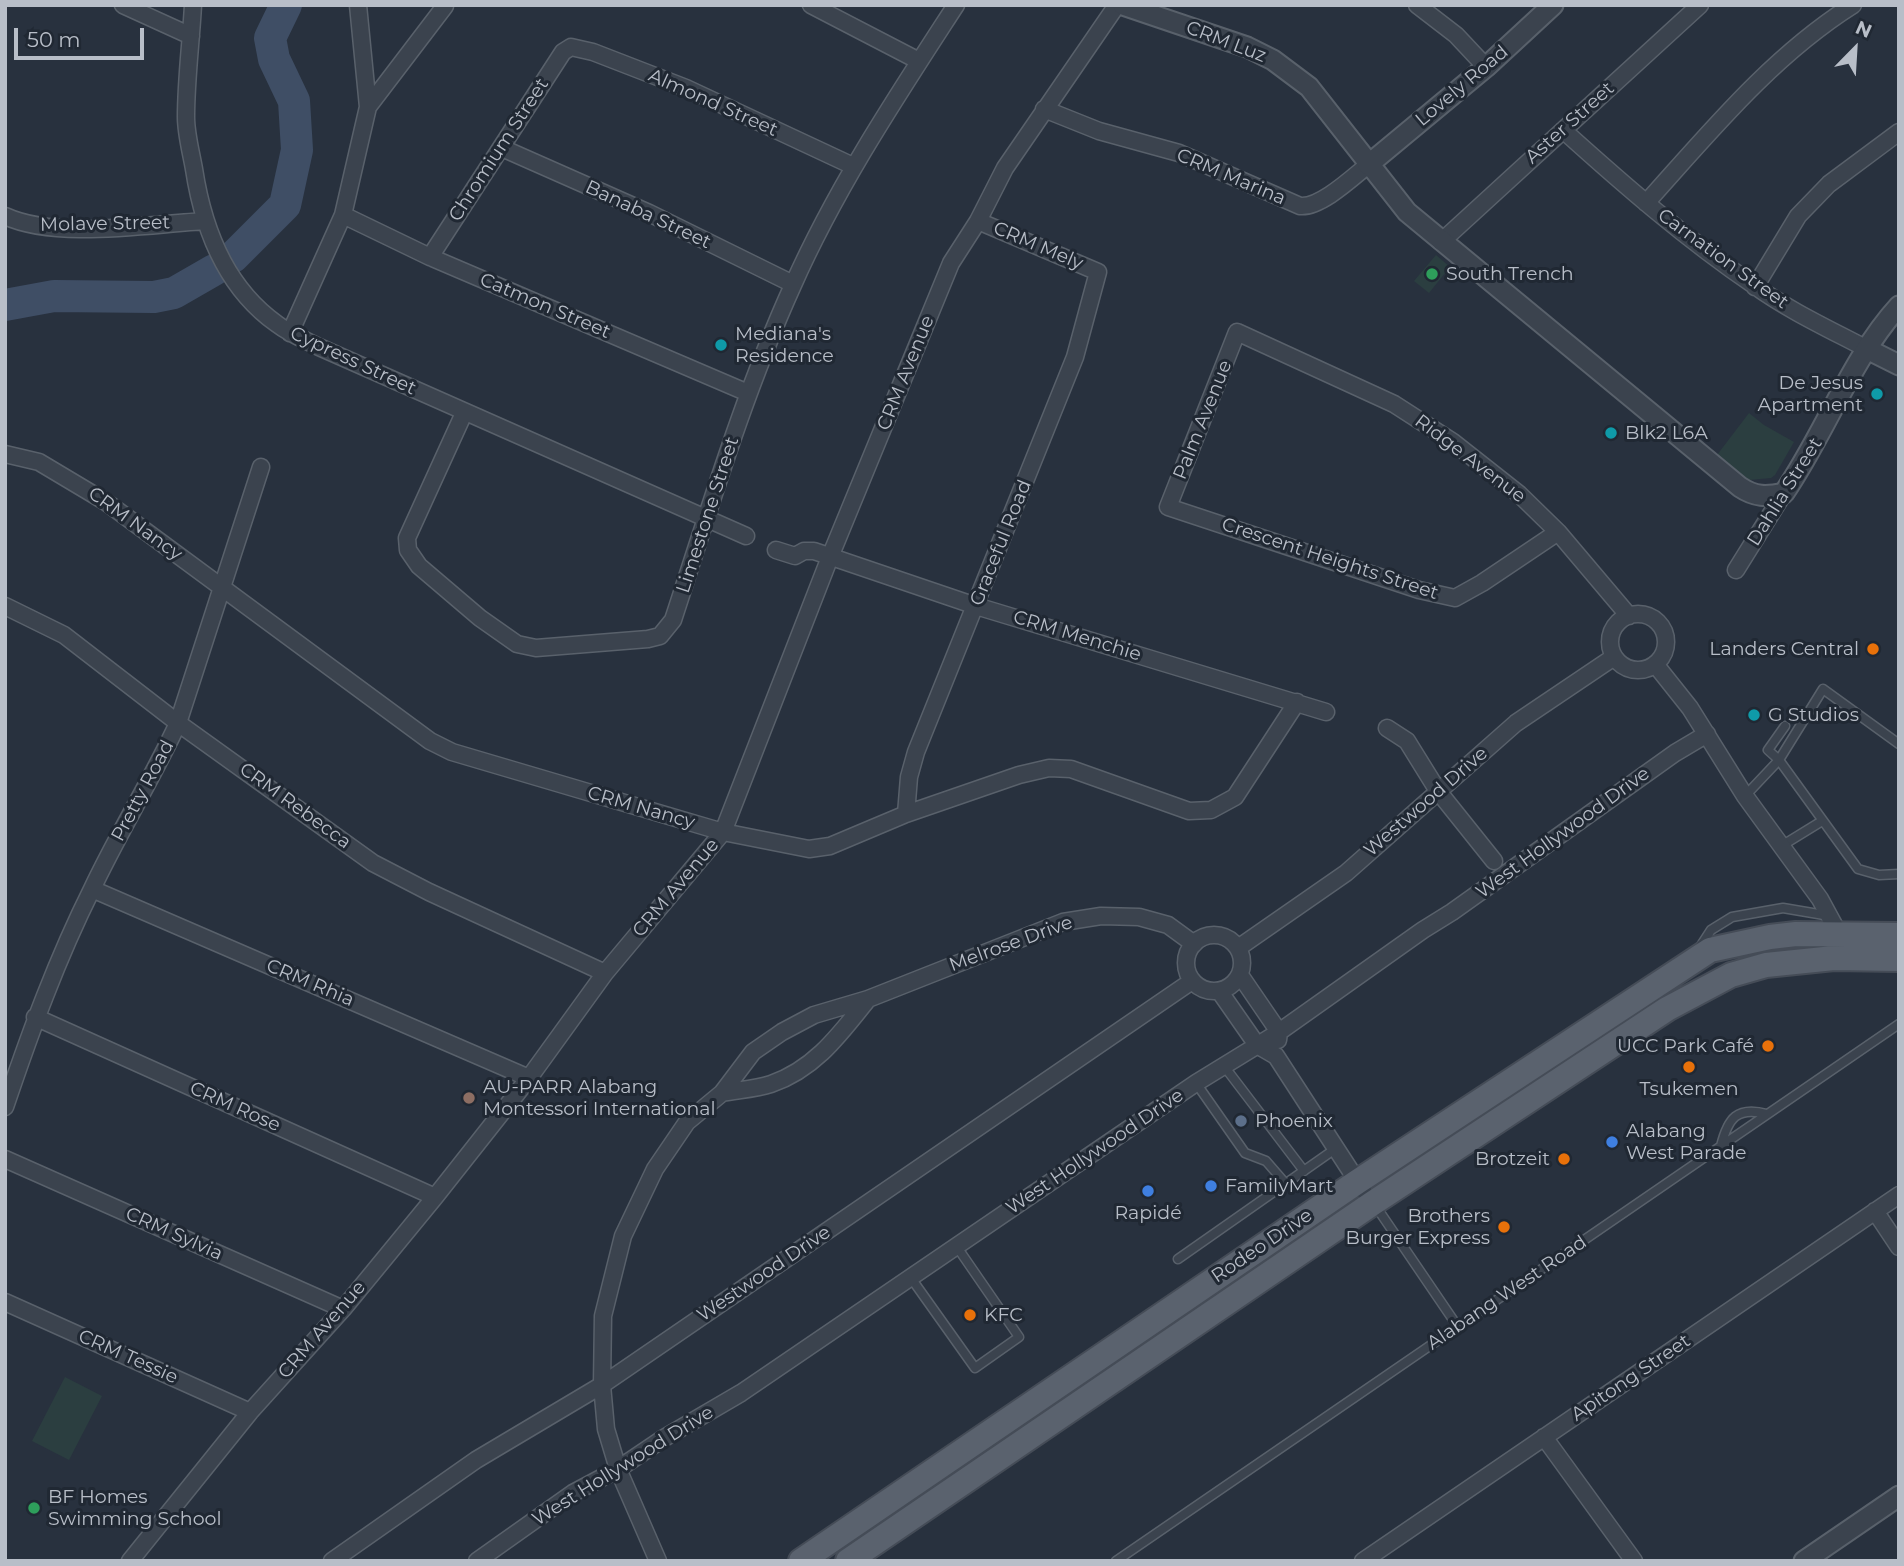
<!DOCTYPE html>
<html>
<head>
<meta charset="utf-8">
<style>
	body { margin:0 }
	#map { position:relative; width:1904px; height:1566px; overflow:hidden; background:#28313e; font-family:Montserrat,sans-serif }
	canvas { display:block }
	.frame { position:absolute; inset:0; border:7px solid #b8bec8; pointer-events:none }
	.north { position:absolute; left:1820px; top:14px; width:70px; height:70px; -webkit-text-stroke:5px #202833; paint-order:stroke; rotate:24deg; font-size:19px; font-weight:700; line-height:28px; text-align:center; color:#b8bec8 }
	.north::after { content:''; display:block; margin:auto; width:24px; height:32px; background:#b8bec8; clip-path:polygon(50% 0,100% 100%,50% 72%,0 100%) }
	.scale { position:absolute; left:14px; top:28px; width:130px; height:32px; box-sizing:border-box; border:4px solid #b8bec8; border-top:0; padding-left:9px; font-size:21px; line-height:24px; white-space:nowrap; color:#b8bec8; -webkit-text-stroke:5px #202833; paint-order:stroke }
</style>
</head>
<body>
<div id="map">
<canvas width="1904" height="1566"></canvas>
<div class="frame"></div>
<div class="north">N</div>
<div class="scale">50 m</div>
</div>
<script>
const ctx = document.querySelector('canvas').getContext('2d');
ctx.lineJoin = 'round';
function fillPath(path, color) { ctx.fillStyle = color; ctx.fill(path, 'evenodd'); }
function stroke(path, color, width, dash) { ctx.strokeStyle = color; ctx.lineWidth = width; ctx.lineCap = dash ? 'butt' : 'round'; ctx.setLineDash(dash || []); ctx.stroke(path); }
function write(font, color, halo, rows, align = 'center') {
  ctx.font = font + ' Montserrat,sans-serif'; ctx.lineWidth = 6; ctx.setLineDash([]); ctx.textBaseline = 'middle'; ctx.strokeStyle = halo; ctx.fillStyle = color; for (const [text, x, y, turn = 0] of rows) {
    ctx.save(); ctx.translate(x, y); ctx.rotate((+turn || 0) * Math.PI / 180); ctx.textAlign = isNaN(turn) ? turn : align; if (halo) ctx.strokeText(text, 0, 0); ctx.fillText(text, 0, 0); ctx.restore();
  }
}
fillPath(new Path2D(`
	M 1436,255 L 1450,267 L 1429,293 L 1414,281 Z
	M 1749,413 L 1764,425 L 1794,442 L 1775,475 L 1771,478 L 1749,480 L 1717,455 Z
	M 65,1377 L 102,1396 L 69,1460 L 32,1441 Z`), '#2b3e40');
stroke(new Path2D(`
	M 233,257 L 285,205 L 297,150 L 294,101 L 274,59 L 270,38 L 286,5
	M 5,305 L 54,296 L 154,297 L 174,293 L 214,270`), '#3f4e65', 32);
const service = new Path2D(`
	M 1785,726 L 1768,750 L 1779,760 L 1858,869 L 1879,875 L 1899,874
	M 1745,796 L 1779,760 L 1823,689 L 1899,744
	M 1783,845 L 1822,821
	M 1700,947 L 1711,930 L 1732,917 L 1783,908 L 1830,916
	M 1224,1066 L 1304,1171
	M 1196,1083 L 1245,1153 L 1266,1161 L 1286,1184
	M 1721,1146 C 1728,1118 1737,1106 1767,1114
	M 1375,1205 L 1458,1327
	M 1178,1259 L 1335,1149
	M 911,1278 L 975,1368 L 1019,1337 L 957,1247
	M 1116,1561 L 1899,1024`);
const minor = new Path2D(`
	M 123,5 L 191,36
	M 193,5 C 191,42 186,80 186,117 C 186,134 191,152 194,169 C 203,228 226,288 277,324 C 290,334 305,340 319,347 L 746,536
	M 811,5 L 919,61
	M 1417,5 L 1456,35 L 1486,67
	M 368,107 L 445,6
	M 1044,109 L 1099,131 L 1179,153 L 1300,206 C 1320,208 1352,178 1368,165
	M 1563,130 C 1624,185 1686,239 1755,286 C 1790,311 1829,329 1867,349
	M 502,148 L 649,213 L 793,284
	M 1646,203 C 1709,133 1772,56 1853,5
	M 343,215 L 430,257 L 748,393
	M 5,216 C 57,240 149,224 206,221
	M 1441,242 L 1700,5
	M 430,257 L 563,52 L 571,47 L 593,52 L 686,88 L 853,166
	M 1755,287 L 1798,216 L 1829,184 L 1899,132
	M 290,333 L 343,215 L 368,107 L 358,5
	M 464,413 L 407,538 L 408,550 L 419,566 L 480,618 L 517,644 L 536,648 L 648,639 L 660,636 L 673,620 C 710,507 744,393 793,285 C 837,186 897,96 956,5
	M 5,454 L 39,462 L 106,502 L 430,741 L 452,752 L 723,832 L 809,849 L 830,846 L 906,814 L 1019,775 L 1049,768 L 1071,769 L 1189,811 L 1211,810 L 1235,797 L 1297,702
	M 1558,532 L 1482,583 L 1455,598 L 1419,590 L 1168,507 L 1237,332 L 1394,404 L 1453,442 L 1519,494 L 1558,532 L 1629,616
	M 776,550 L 795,556 L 804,551 L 814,551 L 976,606 L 1326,712
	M 1736,570 L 1784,493
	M 5,606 L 64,635 L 178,723 L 373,863 L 429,892 L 605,973
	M1610 642a28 28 0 1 1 56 0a28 28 0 1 1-56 0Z
	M 1655,664 L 1690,708 L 1745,796 L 1820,899 L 1839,934
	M 1387,728 L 1407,741 L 1438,791 L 1494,861
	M 906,814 L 909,777 L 916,752 L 1075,357 L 1098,272 L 978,221
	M 92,889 L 529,1078
	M1186 963a28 28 0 1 1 56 0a28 28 0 1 1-56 0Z
	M 1238,948 L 1346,873 L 1516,723 L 1614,657
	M 1240,975 L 1279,1032 L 1278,1040
	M 1220,992 L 1257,1045 L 1276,1056 L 1363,1190
	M 35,1017 L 435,1197
	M 722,1093 C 738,1090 756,1089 771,1084 C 815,1069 840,1034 868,999
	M 5,1107 C 30,1033 57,959 92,889 C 119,832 152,779 178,723 L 261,467
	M 5,1159 L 343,1309
	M 1875,1211 L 1899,1247
	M 5,1302 L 250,1412
	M 1544,1437 L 1634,1561
	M 130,1561 L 250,1412 L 343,1309 L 435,1197 L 529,1078 L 605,973 L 723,832 L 830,557 L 951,263 L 978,221 L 1005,168 L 1117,5
	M 332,1561 L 476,1460 L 602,1385 L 1192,981
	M 477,1561 L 573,1493 L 618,1469 L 664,1438 L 741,1393 L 1196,1083 L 1279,1032 L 1423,930 L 1452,912 L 1675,753 L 1707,734
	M 658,1561 L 618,1469 L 606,1429 L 602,1385 L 603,1316 L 623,1236 L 655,1169 L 687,1122 L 722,1093 L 753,1052 L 782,1032 L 814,1015 L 868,999 L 1063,922 L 1101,916 L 1139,917 L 1168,925 L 1194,944
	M 1363,1561 L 1899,1195`);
const tertiary = new Path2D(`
	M 1123,5 L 1247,47 L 1273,60 L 1309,87 L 1407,212 L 1740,487 C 1755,497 1766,497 1784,493 C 1824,435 1852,357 1899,306
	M 1368,165 L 1486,67 L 1553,5
	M 1867,349 L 1899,365
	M 1804,1561 L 1899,1496`);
const primary = new Path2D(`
	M 801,1561 L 1357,1182 L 1710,950 L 1770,937 L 1796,934 L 1899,935
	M 848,1561 L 1373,1203 L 1667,1009 L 1731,975 L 1766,965 L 1834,958 L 1899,959`);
stroke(service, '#59616b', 11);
stroke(minor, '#59616b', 19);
stroke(tertiary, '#59616b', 23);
stroke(primary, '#454c57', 28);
stroke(service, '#3b434e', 8);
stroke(minor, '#3b434e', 16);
stroke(tertiary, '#3b434e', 19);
stroke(primary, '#5a626e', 24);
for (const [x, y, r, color] of [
	[1432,274,7,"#2e9e5b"],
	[721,345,7,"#0f9aa8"],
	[1877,394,7,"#0f9aa8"],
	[1611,433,7,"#0f9aa8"],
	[1873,649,7,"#e8710a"],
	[1754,715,7,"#0f9aa8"],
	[1768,1046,7,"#e8710a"],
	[1689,1067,7,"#e8710a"],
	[469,1098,7,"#8d6e63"],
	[1241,1121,7,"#5c6f8a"],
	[1612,1142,7,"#3f7fe0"],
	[1564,1159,7,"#e8710a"],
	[1211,1186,7,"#3f7fe0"],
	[1148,1191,7,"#3f7fe0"],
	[1504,1227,7,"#e8710a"],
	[970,1315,7,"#e8710a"],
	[34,1508,7,"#2e9e5b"]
]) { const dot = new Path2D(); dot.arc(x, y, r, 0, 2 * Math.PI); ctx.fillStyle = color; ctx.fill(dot); stroke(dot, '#202833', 2.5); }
write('19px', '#b8bec8', '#202833', [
	["CRM Luz",1226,42,21],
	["Lovely Road",1462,86,-40],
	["Almond Street",713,103,24],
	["Aster Street",1570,123,-42],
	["Chromium Street",499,150,-57],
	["CRM Marina",1231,177,23],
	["Banaba Street",648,215,25],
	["Molave Street",105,224,-1],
	["CRM Mely",1038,246,23],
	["Carnation Street",1723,259,36],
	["Catmon Street",545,306,23],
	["Cypress Street",353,361,25],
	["CRM Avenue",906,373,-68],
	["Palm Avenue",1203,420,-68],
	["Ridge Avenue",1470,459,37],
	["Dahlia Street",1785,492,-58],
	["Limestone Street",708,515,-72],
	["CRM Nancy",135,524,36],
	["Graceful Road",1001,543,-68],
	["Crescent Heights Street",1330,559,18],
	["CRM Menchie",1077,636,17],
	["Pretty Road",143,791,-62],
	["Westwood Drive",1426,802,-41],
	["CRM Rebecca",295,806,36],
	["CRM Nancy",641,808,16],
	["West Hollywood Drive",1563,833,-36],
	["CRM Avenue",676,888,-50],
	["Melrose Drive",1011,944,-20],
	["CRM Rhia",310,983,23],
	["CRM Rose",235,1107,24],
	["West Hollywood Drive",1095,1152,-34],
	["CRM Sylvia",174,1234,24],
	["Rodeo Drive",1262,1246,-34],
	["Westwood Drive",764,1274,-34],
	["Alabang West Road",1507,1293,-34],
	["CRM Avenue",322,1330,-49],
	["CRM Tessie",128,1357,24],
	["Apitong Street",1631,1378,-34],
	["West Hollywood Drive",623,1466,-32]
]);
write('19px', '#b8bec8', '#202833', [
	["South Trench",1446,274],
	["Mediana's",735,334],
	["Residence",735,356],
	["De Jesus",1863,383,"right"],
	["Apartment",1863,405,"right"],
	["Blk2 L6A",1625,433],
	["Landers Central",1859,649,"right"],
	["G Studios",1768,715],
	["UCC Park Café",1754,1046,"right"],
	["AU-PARR Alabang",483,1087],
	["Montessori International",483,1109],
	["Tsukemen",1689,1089,"center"],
	["Phoenix",1255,1121],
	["Alabang",1626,1131],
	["West Parade",1626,1153],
	["Brotzeit",1550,1159,"right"],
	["FamilyMart",1225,1186],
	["Rapidé",1148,1213,"center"],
	["Brothers",1490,1216,"right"],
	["Burger Express",1490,1238,"right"],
	["KFC",984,1315],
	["BF Homes",48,1497],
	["Swimming School",48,1519]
], 'left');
</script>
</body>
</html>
